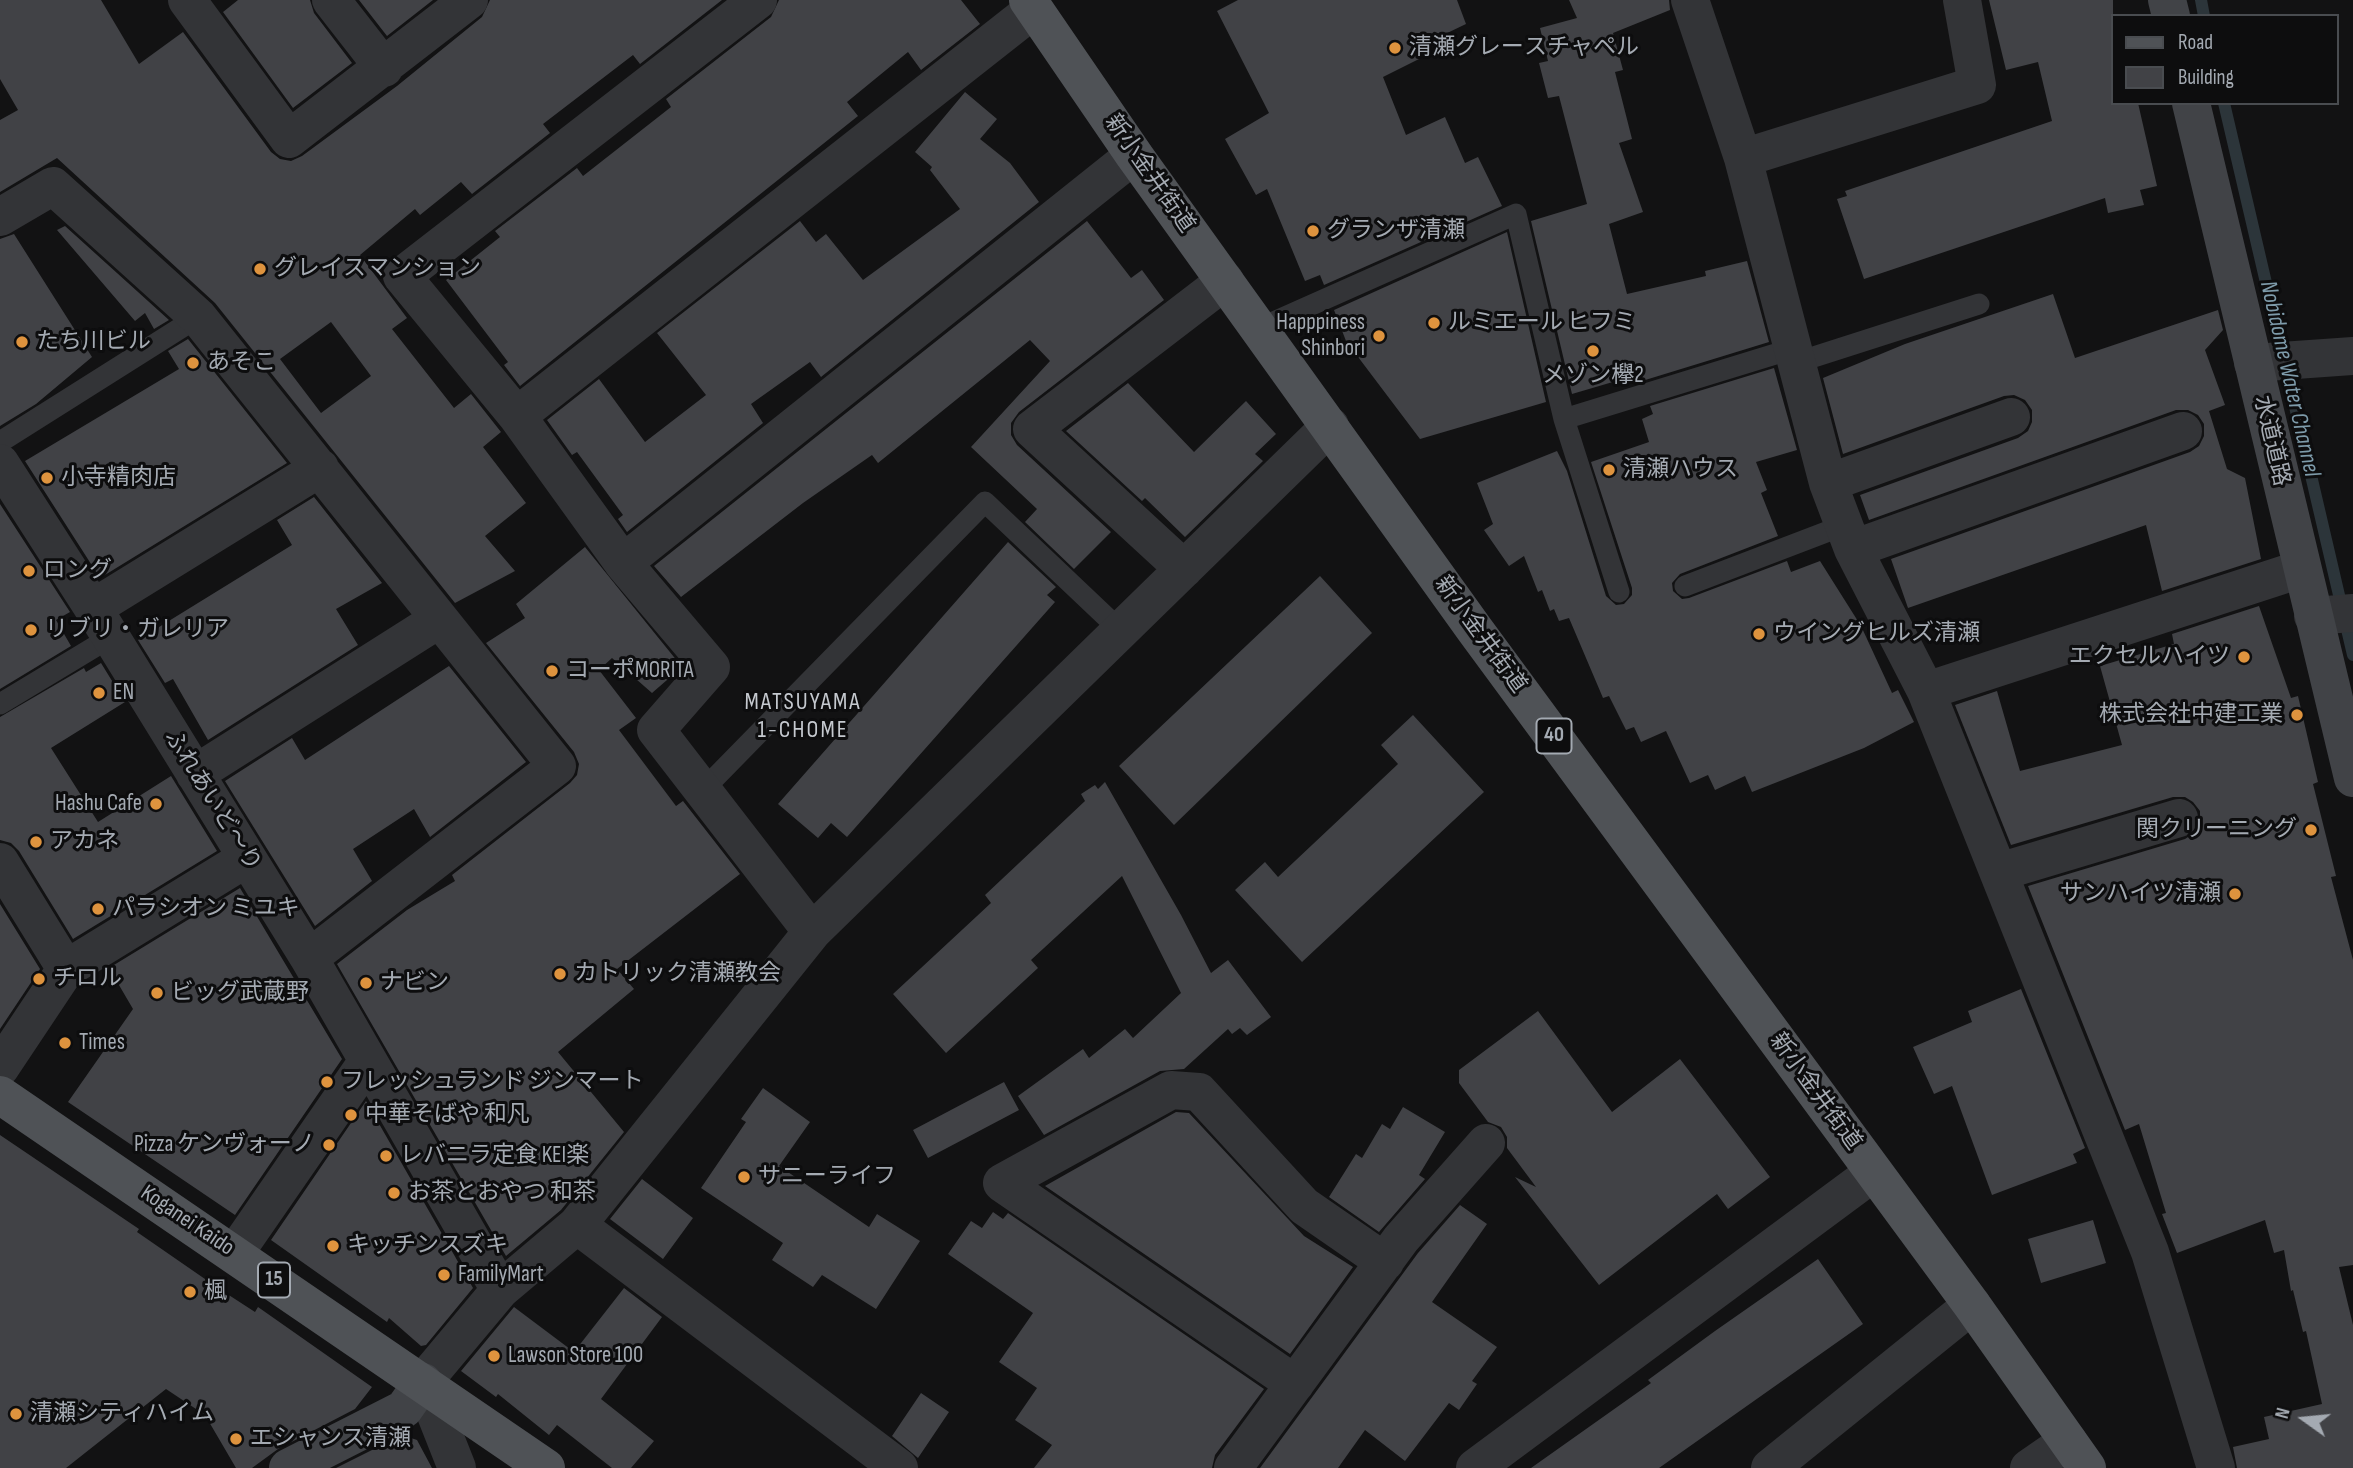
<!DOCTYPE html>
<html>
<head>
<meta charset="utf-8">
<style>
	body { margin:0 }
	#map { position:relative; width:2353px; height:1468px; overflow:hidden; background:#121213; font-family:"Sofia Sans Condensed",sans-serif }
	canvas { display:block }
	.legend { position:absolute; left:2111px; top:14px; width:228px; height:91px; box-sizing:border-box; background:#0d0d0e; border:2px solid #494c50; margin:0; padding:9px 12px; list-style:none; font-size:21px; color:#a4aab2 }
	.legend li { display:flex; align-items:center; gap:14px; height:35px }
	.legend b { width:35px; border:2px solid #494c50 }
	.north { position:absolute; left:2269px; top:1384px; width:70px; height:70px; -webkit-text-stroke:5px #0d0d0e; paint-order:stroke; rotate:285deg; font-size:19px; font-weight:700; line-height:28px; text-align:center; color:#a4aab2 }
	.north::after { content:''; display:block; margin:auto; width:24px; height:32px; background:#a4aab2; clip-path:polygon(50% 0,100% 100%,50% 72%,0 100%) }
</style>
</head>
<body>
<div id="map">
<canvas width="2353" height="1468"></canvas>
<ul class="legend">
<li><b style="height:9px;background:#4f5256"></b>Road</li>
<li><b style="height:19px;background:#414246"></b>Building</li>
</ul>
<div class="north">N</div>
</div>
<script>
const ctx = document.querySelector('canvas').getContext('2d');
ctx.lineJoin = 'round';
function stroke(path, color, width, dash) { ctx.strokeStyle = color; ctx.lineWidth = width; ctx.lineCap = dash ? 'butt' : 'round'; ctx.setLineDash(dash || []); ctx.stroke(path); }
function fillPath(path, color) { ctx.fillStyle = color; ctx.fill(path, 'evenodd'); }
function write(font, color, halo, rows, align = 'center') {
  ctx.font = font + ' "Sofia Sans Condensed","Noto Sans JP",sans-serif'; ctx.lineWidth = 6; ctx.setLineDash([]); ctx.textBaseline = 'middle'; ctx.strokeStyle = halo; ctx.fillStyle = color; for (const [text, x, y, turn = 0] of rows) {
    ctx.save(); ctx.translate(x, y); ctx.rotate((+turn || 0) * Math.PI / 180); ctx.textAlign = isNaN(turn) ? turn : align; if (halo) ctx.strokeText(text, 0, 0); ctx.fillText(text, 0, 0); ctx.restore();
  }
}
stroke(new Path2D(`
	M 2201,0 L 2204,16
	M 2224,103 L 2353,655`), '#2c353a', 12);
fillPath(new Path2D(`
	M 0,0 L 101,0 L 139,64 L 183,32 L 271,152 L 280,159 L 291,161 L 302,156 L 397,86 L 482,17 L 490,0 L 722,0 L 640,64 L 633,55 L 543,124 L 550,133 L 472,194 L 461,182 L 420,215 L 415,209 L 360,255 L 407,318 L 392,329 L 454,408 L 471,394 L 501,432 L 483,447 L 526,503 L 485,536 L 515,571 L 455,603 L 215,303 L 57,158 L 0,192 L 0,120 L 18,110 L 0,79 ZM 331,322 L 371,376 L 321,413 L 280,359 Z
	M 238,0 L 310,0 L 314,13 L 352,63 L 293,108 L 223,12 Z
	M 359,0 L 433,0 L 387,36 Z
	M 779,0 L 961,0 L 980,24 L 921,70 L 908,52 L 847,102 L 858,116 L 520,386 L 504,365 L 508,362 L 446,280 L 500,237 L 495,231 L 577,168 L 583,176 L 671,107 L 666,99 L 771,17 Z
	M 1238,0 L 1457,0 L 1466,24 L 1418,47 L 1423,57 L 1383,77 L 1406,135 L 1445,117 L 1465,163 L 1478,157 L 1502,206 L 1324,285 L 1320,275 L 1305,281 L 1267,189 L 1256,195 L 1225,139 L 1269,113 L 1217,11 Z
	M 1569,0 L 1669,0 L 1670,10 L 1613,33 L 1623,70 L 1615,72 L 1632,139 L 1619,143 L 1643,212 L 1609,224 L 1627,294 L 1706,276 L 1705,271 L 1747,261 L 1769,342 L 1642,381 L 1640,374 L 1572,394 L 1531,221 L 1587,204 L 1559,96 L 1548,98 L 1539,63 L 1548,61 L 1540,28 L 1577,18 Z
	M 1989,0 L 2113,0 L 2113,103 L 2138,103 L 2157,186 L 2140,190 L 2144,205 L 2108,213 L 2105,198 L 1864,279 L 1837,199 L 1847,196 L 1845,191 L 2052,121 L 2038,62 L 2006,70 Z
	M 965,92 L 997,119 L 980,139 L 1010,163 L 1039,202 L 821,377 L 810,362 L 751,404 L 763,423 L 627,532 L 618,519 L 623,515 L 577,452 L 572,455 L 547,420 L 599,379 L 645,442 L 706,395 L 657,333 L 800,221 L 816,242 L 826,234 L 863,280 L 960,209 L 930,170 L 932,167 L 915,152 Z
	M 1087,221 L 1131,278 L 1142,270 L 1164,300 L 1019,412 L 1011,423 L 1011,435 L 1017,445 L 1111,532 L 1074,569 L 1025,522 L 1037,509 L 971,447 L 1050,361 L 1030,340 L 878,463 L 872,455 L 803,503 L 681,597 L 654,566 Z
	M 65,226 L 169,320 L 154,329 L 145,313 L 135,321 L 57,230 Z
	M 1507,232 L 1546,402 L 1420,439 L 1346,341 L 1334,310 Z
	M 14,234 L 92,357 L 36,404 L 0,426 L 0,239 Z
	M 2053,294 L 2075,358 L 2218,310 L 2223,330 L 2205,350 L 2225,405 L 2209,411 L 2227,469 L 2245,478 L 2261,559 L 2162,591 L 2146,525 L 1908,608 L 1891,559 L 2190,452 L 2199,446 L 2204,436 L 2204,424 L 2198,415 L 2188,410 L 2176,410 L 1869,520 L 1860,495 L 2018,438 L 2028,431 L 2032,422 L 2032,410 L 2025,400 L 2014,395 L 2004,396 L 1843,454 L 1823,378 L 1905,344 Z
	M 188,339 L 287,463 L 100,578 L 25,461 L 179,369 L 168,351 Z
	M 1774,368 L 1797,450 L 1756,462 L 1767,490 L 1761,493 L 1778,536 L 1680,574 L 1672,583 L 1673,591 L 1682,599 L 1689,598 L 1787,561 L 1791,572 L 1820,561 L 1861,626 L 1892,693 L 1898,690 L 1914,722 L 1864,748 L 1752,792 L 1745,776 L 1715,790 L 1708,775 L 1690,783 L 1666,731 L 1641,742 L 1634,727 L 1626,730 L 1609,696 L 1603,698 L 1569,618 L 1559,621 L 1554,609 L 1550,611 L 1542,590 L 1538,592 L 1524,556 L 1509,566 L 1484,530 L 1493,524 L 1477,483 L 1557,451 L 1567,471 L 1606,596 L 1616,605 L 1624,604 L 1632,595 L 1632,588 L 1591,462 L 1649,442 L 1642,419 L 1653,414 L 1650,406 Z
	M 1128,383 L 1194,452 L 1246,401 L 1276,434 L 1255,454 L 1263,461 L 1185,537 L 1145,498 L 1142,501 L 1066,431 Z
	M 314,497 L 382,583 L 336,609 L 358,645 L 208,740 L 173,679 L 165,683 L 138,640 L 292,545 L 277,520 Z
	M 0,504 L 70,612 L 56,620 L 71,646 L 0,689 Z
	M 1008,542 L 1056,587 L 1047,595 L 1055,602 L 847,837 L 831,823 L 818,838 L 778,804 Z
	M 585,547 L 682,667 L 652,693 L 612,658 L 599,670 L 636,718 L 619,730 L 676,806 L 683,801 L 740,874 L 617,969 L 634,989 L 558,1052 L 624,1132 L 561,1210 L 506,1256 L 337,964 L 407,910 L 455,881 L 452,875 L 570,783 L 577,775 L 579,764 L 574,752 L 486,643 L 525,618 L 516,604 Z
	M 1320,576 L 1372,633 L 1174,825 L 1119,766 Z
	M 2259,606 L 2291,698 L 2298,696 L 2318,782 L 2313,784 L 2336,876 L 2331,877 L 2353,960 L 2353,1265 L 2339,1267 L 2353,1325 L 2353,1468 L 2237,1468 L 2233,1447 L 2269,1439 L 2264,1417 L 2322,1404 L 2306,1331 L 2303,1332 L 2293,1290 L 2291,1291 L 2284,1250 L 2274,1253 L 2265,1220 L 2177,1253 L 2162,1214 L 2166,1213 L 2139,1124 L 2125,1130 L 2028,886 L 2185,839 L 2194,833 L 2200,824 L 2200,811 L 2193,802 L 2185,797 L 2173,797 L 2011,845 L 1955,705 L 1997,691 L 2020,771 L 2122,745 L 2100,666 L 2174,644 L 2172,634 Z
	M 101,663 L 125,702 L 51,748 L 98,822 L 171,776 L 217,851 L 73,939 L 19,851 L 11,843 L 0,840 L 0,717 L 84,668 L 86,672 Z
	M 449,666 L 526,762 L 430,837 L 414,809 L 353,849 L 372,881 L 315,926 L 225,781 L 292,738 L 305,760 Z
	M 1413,715 L 1484,792 L 1302,962 L 1235,890 L 1265,862 L 1278,877 L 1398,764 L 1381,745 Z
	M 1105,782 L 1181,915 L 1211,973 L 1228,960 L 1271,1017 L 1247,1035 L 1240,1028 L 1232,1034 L 1228,1029 L 1184,1069 L 1160,1071 L 1044,1135 L 1018,1096 L 1083,1049 L 1089,1058 L 1125,1029 L 1133,1038 L 1181,993 L 1122,876 L 1031,960 L 1038,968 L 946,1053 L 893,994 L 991,903 L 985,895 L 1085,801 L 1081,794 L 1095,785 L 1098,789 Z
	M 240,888 L 342,1059 L 235,1215 L 68,1102 L 133,1009 L 109,968 Z
	M 0,904 L 40,969 L 0,1029 Z
	M 2021,989 L 2085,1148 L 2073,1154 L 2077,1163 L 1992,1195 L 1952,1086 L 1934,1094 L 1913,1047 L 1972,1022 L 1968,1011 Z
	M 1538,1011 L 1612,1112 L 1680,1059 L 1770,1177 L 1728,1209 L 1717,1194 L 1599,1285 L 1515,1177 L 1536,1187 L 1507,1148 L 1507,1137 L 1501,1127 L 1488,1122 L 1459,1083 L 1459,1070 Z
	M 1004,1082 L 1019,1110 L 928,1158 L 913,1130 Z
	M 763,1088 L 810,1122 L 779,1166 L 869,1227 L 877,1214 L 920,1241 L 876,1309 L 822,1275 L 813,1287 L 772,1260 L 783,1243 L 701,1188 L 746,1122 L 741,1119 Z
	M 366,1101 L 473,1288 L 426,1345 L 421,1346 L 389,1318 L 387,1322 L 271,1240 Z
	M 1403,1107 L 1445,1132 L 1419,1175 L 1425,1179 L 1379,1232 L 1329,1197 L 1356,1154 L 1362,1158 L 1382,1124 L 1390,1129 Z
	M 1176,1112 L 1189,1113 L 1304,1236 L 1353,1267 L 1290,1354 L 1045,1186 Z
	M 0,1135 L 139,1229 L 137,1232 L 218,1288 L 255,1312 L 258,1307 L 372,1387 L 355,1409 L 278,1449 L 252,1468 L 236,1468 L 205,1415 L 166,1389 L 66,1468 L 0,1468 Z
	M 642,1179 L 693,1218 L 663,1259 L 610,1219 Z
	M 1460,1205 L 1487,1224 L 1432,1302 L 1497,1347 L 1472,1381 L 1477,1384 L 1459,1410 L 1449,1403 L 1405,1461 L 1365,1430 L 1338,1468 L 1260,1468 L 1418,1253 Z
	M 993,1212 L 1003,1219 L 1008,1213 L 1264,1389 L 1215,1455 L 1212,1468 L 1034,1468 L 1052,1445 L 1015,1420 L 1037,1388 L 999,1362 L 1033,1313 L 948,1254 L 971,1221 L 982,1228 Z
	M 2093,1220 L 2106,1263 L 2041,1283 L 2028,1239 Z
	M 1818,1259 L 1863,1324 L 1659,1468 L 1531,1468 L 1651,1383 L 1648,1380 L 1715,1331 Z
	M 624,1288 L 662,1317 L 601,1399 L 654,1441 L 631,1468 L 612,1468 L 557,1425 L 549,1435 L 498,1394 L 496,1397 L 461,1371 L 514,1307 L 574,1352 Z
	M 921,1393 L 949,1412 L 918,1458 L 892,1436 Z
	M 402,1435 L 417,1440 L 432,1468 L 336,1468 Z`), '#414246');
stroke(new Path2D(`
	M 1260,328 L 1516,214 L 1564,419 L 1795,348
	M 1798,362 L 1979,304
	M 1564,419 L 1619,592
	M 0,442 L 198,317
	M 1685,586 L 1842,526
	M 0,704 L 111,637
	M 702,791 L 985,502 L 1120,630`), '#333437', 21);
stroke(new Path2D(`
	M 187,0 L 289,139 L 469,0
	M 331,0 L 384,68
	M 758,0 L 402,276 L 517,416 L 623,563 L 711,667 L 656,730 L 812,932
	M 1690,0 L 1743,158 L 1828,483 L 1853,549 L 1926,691 L 2150,1252 L 2216,1468
	M 1743,158 L 1977,85 L 1962,0
	M 0,217 L 53,186 L 198,317 L 557,766 L 309,958
	M 2253,363 L 2353,356
	M 517,416 L 1034,9
	M 0,463 L 93,608 L 309,958 L 500,1290
	M 1828,483 L 2011,417
	M 1853,549 L 2183,431
	M 623,563 L 1134,155
	M 1184,569 L 1032,429 L 1225,281
	M 93,608 L 320,468
	M 2313,616 L 2353,613
	M 1926,691 L 2301,569
	M 195,774 L 438,620
	M 0,862 L 66,969 L 0,1068
	M 1999,872 L 2179,818
	M 66,969 L 247,858
	M 577,1225 L 899,1468
	M 235,1253 L 367,1062
	M 1295,1384 L 1002,1183 L 1171,1090 L 1199,1092 L 1304,1206 L 1385,1262
	M 457,1468 L 423,1382 L 500,1290 L 577,1225 L 812,932 L 1330,426
	M 1233,1468 L 1401,1239 L 1486,1143
	M 1475,1468 L 1873,1173
	M 1770,1468 L 1972,1305
	M 2029,1468 L 2068,1441`), '#333437', 38);
stroke(new Path2D(`
	M 2167,0 L 2171,16
	M 2191,103 L 2353,778
	M 288,1468 L 404,1409 L 423,1382`), '#414347', 38);
stroke(new Path2D(`
	M 1028,0 L 1134,155 L 1475,630 L 1972,1305 L 2087,1468
	M 0,1095 L 546,1468`), '#4f5256', 38);
for (const [x, y, r, color] of [
	[1395,48,7,"#de933e"],
	[1313,231,7,"#de933e"],
	[260,269,7,"#de933e"],
	[1434,323,7,"#de933e"],
	[1379,336,7,"#de933e"],
	[22,342,7,"#de933e"],
	[1593,351,7,"#de933e"],
	[193,363,7,"#de933e"],
	[1609,470,7,"#de933e"],
	[47,478,7,"#de933e"],
	[29,571,7,"#de933e"],
	[31,630,7,"#de933e"],
	[1759,634,7,"#de933e"],
	[2244,657,7,"#de933e"],
	[552,671,7,"#de933e"],
	[99,693,7,"#de933e"],
	[2297,715,7,"#de933e"],
	[156,804,7,"#de933e"],
	[2311,830,7,"#de933e"],
	[36,842,7,"#de933e"],
	[2235,894,7,"#de933e"],
	[98,909,7,"#de933e"],
	[560,974,7,"#de933e"],
	[39,979,7,"#de933e"],
	[366,983,7,"#de933e"],
	[157,993,7,"#de933e"],
	[65,1043,7,"#de933e"],
	[327,1082,7,"#de933e"],
	[351,1115,7,"#de933e"],
	[329,1145,7,"#de933e"],
	[386,1156,7,"#de933e"],
	[744,1177,7,"#de933e"],
	[394,1193,7,"#de933e"],
	[333,1246,7,"#de933e"],
	[444,1275,7,"#de933e"],
	[190,1292,7,"#de933e"],
	[494,1356,7,"#de933e"],
	[16,1414,7,"#de933e"],
	[236,1439,7,"#de933e"]
]) { const dot = new Path2D(); dot.arc(x, y, r, 0, 2 * Math.PI); ctx.fillStyle = color; ctx.fill(dot); stroke(dot, '#0d0d0e', 2.5); }
for (const [x, y, w] of [
	[1554,736,35],
	[274,1280,32]
]) { const box = new Path2D(); box.roundRect(x - w / 2, y - 17.5, w, 35, 5); ctx.fillStyle = '#0d0d0e'; ctx.fill(box); stroke(box, '#a4aab2', 2); }
write('bold 21px', '#a4aab2', null, [
	["40",1554,736],
	["15",274,1280]
]);
write('23px', '#a4aab2', '#0d0d0e', [
	["清瀬グレースチャペル",1409,48],
	["グランザ清瀬",1327,231],
	["グレイスマンション",274,269],
	["Happpiness",1365,323,"right"],
	["Shinbori",1365,349,"right"],
	["ルミエール ヒフミ",1448,323],
	["たち川ビル",36,342],
	["あそこ",207,363],
	["メゾン欅2",1593,376,"center"],
	["清瀬ハウス",1623,470],
	["小寺精肉店",61,478],
	["ロング",43,571],
	["リブリ・ガレリア",45,630],
	["ウイングヒルズ清瀬",1773,634],
	["エクセルハイツ",2230,657,"right"],
	["コーポMORITA",566,671],
	["EN",113,693],
	["株式会社中建工業",2283,715,"right"],
	["Hashu Cafe",142,804,"right"],
	["関クリーニング",2297,830,"right"],
	["アカネ",50,842],
	["サンハイツ清瀬",2221,894,"right"],
	["パラシオン ミユキ",112,909],
	["カトリック清瀬教会",574,974],
	["チロル",53,979],
	["ナビン",380,983],
	["ビッグ武蔵野",171,993],
	["Times",79,1043],
	["フレッシュランド ジンマート",341,1082],
	["中華そばや 和凡",365,1115],
	["Pizza ケンヴォーノ",315,1145,"right"],
	["レバニラ定食 KEI楽",400,1156],
	["サニーライフ",758,1177],
	["お茶とおやつ 和茶",408,1193],
	["キッチンスズキ",347,1246],
	["FamilyMart",458,1275],
	["楓",204,1292],
	["Lawson Store 100",508,1356],
	["清瀬シティハイム",30,1414],
	["エシャンス清瀬",250,1439]
], 'left');
write('23px', '#a4aab2', '#0d0d0e', [
	["新小金井街道",1149,174,55],
	["水道道路",2271,441,77],
	["新小金井街道",1480,635,54],
	["ふれあいど～り",212,801,58],
	["新小金井街道",1815,1092,54],
	["Koganei Kaido",187,1221,34]
]);
write('italic 24px', '#7e9baa', '#0d0d0e', [
	["Nobidome Water Channel",2289,379,77]
]);
ctx.letterSpacing = '2px';
write('24px', '#c5c9cf', '#0d0d0e', [
	["MATSUYAMA",803,703],
	["1-CHOME",803,731]
]);
ctx.letterSpacing = '0px';
</script>
</body>
</html>
